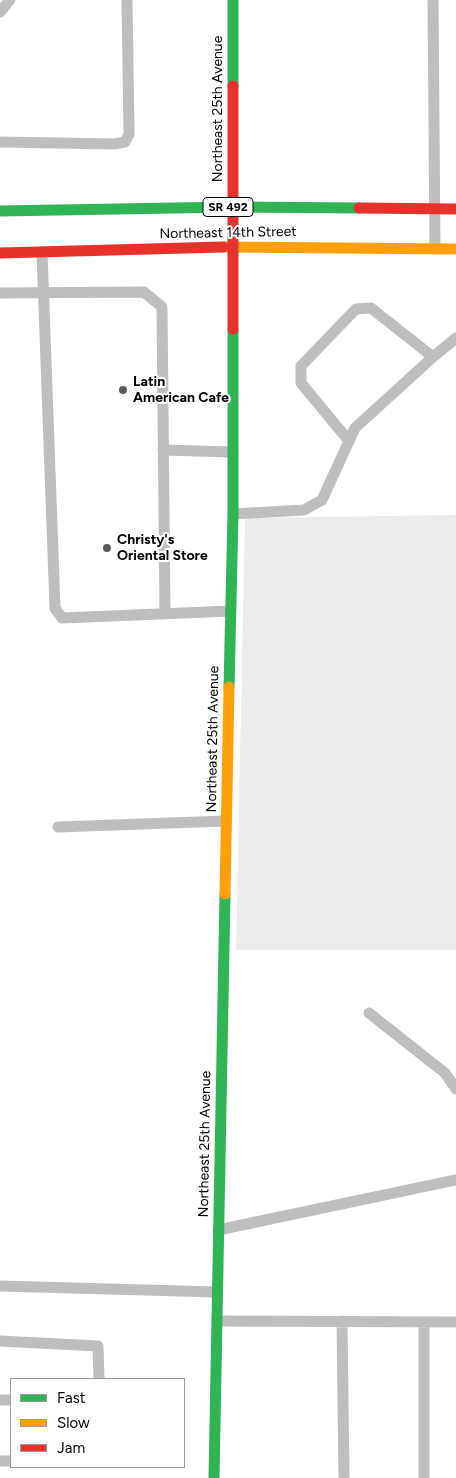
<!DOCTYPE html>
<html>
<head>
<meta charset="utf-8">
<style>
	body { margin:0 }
	#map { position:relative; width:456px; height:1478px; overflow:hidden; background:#fff; font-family:Figtree,sans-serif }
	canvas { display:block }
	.legend { position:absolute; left:10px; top:1378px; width:175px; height:90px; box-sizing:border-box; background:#fff; border:1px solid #999; margin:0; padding:6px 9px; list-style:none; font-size:15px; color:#000 }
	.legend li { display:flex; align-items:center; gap:10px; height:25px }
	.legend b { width:25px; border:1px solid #999 }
</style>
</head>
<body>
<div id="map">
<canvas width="456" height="1478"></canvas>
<ul class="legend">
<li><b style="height:6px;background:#30b455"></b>Fast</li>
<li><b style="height:6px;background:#ff9f0a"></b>Slow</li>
<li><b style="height:6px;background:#e5322d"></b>Jam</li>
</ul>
</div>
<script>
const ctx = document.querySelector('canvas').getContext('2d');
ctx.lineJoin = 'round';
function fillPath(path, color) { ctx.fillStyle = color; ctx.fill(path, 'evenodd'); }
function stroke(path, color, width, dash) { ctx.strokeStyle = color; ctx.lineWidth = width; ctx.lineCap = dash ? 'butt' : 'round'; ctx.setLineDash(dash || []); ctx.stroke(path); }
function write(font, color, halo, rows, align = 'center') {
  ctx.font = font + ' Figtree,sans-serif'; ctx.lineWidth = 4; ctx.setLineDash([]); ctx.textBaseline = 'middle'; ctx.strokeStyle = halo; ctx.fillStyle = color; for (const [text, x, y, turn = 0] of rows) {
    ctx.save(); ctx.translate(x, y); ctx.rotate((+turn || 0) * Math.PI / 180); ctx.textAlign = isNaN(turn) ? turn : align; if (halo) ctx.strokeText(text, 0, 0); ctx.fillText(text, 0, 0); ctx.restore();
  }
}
fillPath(new Path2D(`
	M 456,515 L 456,950 L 236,950 L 245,518 Z`), '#ececec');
stroke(new Path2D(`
	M 433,0 L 435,249
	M 0,12 L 10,0
	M 0,142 L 114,144 L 125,142 L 129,134 L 127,0
	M 42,252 L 55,608 L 62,618 L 231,611
	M 0,293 L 144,292 L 162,307 L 165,614
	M 349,441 L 301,383 L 301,366 L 356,309 L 371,308 L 433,357
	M 163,450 L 233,452
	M 233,514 L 304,510 L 322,500 L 355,428 L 433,357 L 456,338
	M 58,827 L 226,821
	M 369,1013 L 445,1073 L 456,1089
	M 218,1230 L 456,1180
	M 0,1286 L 217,1292
	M 217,1321 L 456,1322
	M 342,1321 L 344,1478
	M 424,1322 L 424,1478
	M 0,1341 L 98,1346 L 99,1379
	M 0,1400 L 11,1400
	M 0,1461 L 11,1461`), '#bebebe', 11);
stroke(new Path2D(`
	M 233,0 L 233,86
	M 0,211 L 233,207 L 359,208
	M 229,687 L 233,514 L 233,329
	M 214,1478 L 225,894`), '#30b455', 11);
stroke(new Path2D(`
	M 223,247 L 456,249
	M 225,894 L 229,687`), '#ff9f0a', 11);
stroke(new Path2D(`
	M 233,86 L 233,329
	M 359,208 L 456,209
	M 0,253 L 223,247`), '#e5322d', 11);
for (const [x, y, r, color] of [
	[123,390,5,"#595959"],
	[107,548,5,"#595959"]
]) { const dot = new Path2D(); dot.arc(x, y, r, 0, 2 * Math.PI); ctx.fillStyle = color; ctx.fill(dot); stroke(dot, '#fff', 2); }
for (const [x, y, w] of [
	[228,207,50]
]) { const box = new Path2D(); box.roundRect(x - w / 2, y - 9.5, w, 19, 4); ctx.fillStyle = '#fff'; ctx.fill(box); stroke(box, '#000', 1); }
write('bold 12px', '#000', null, [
	["SR 492",228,207]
]);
write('14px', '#000', '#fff', [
	["Northeast 25th Avenue",218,109,-90],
	["Northeast 14th Street",228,233,-1],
	["Northeast 25th Avenue",213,739,-89],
	["Northeast 25th Avenue",205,1144,-89]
]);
write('bold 14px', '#000', '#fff', [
	["Latin",133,382],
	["American Cafe",133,398],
	["Christy's",117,540],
	["Oriental Store",117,556]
], 'left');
</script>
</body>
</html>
